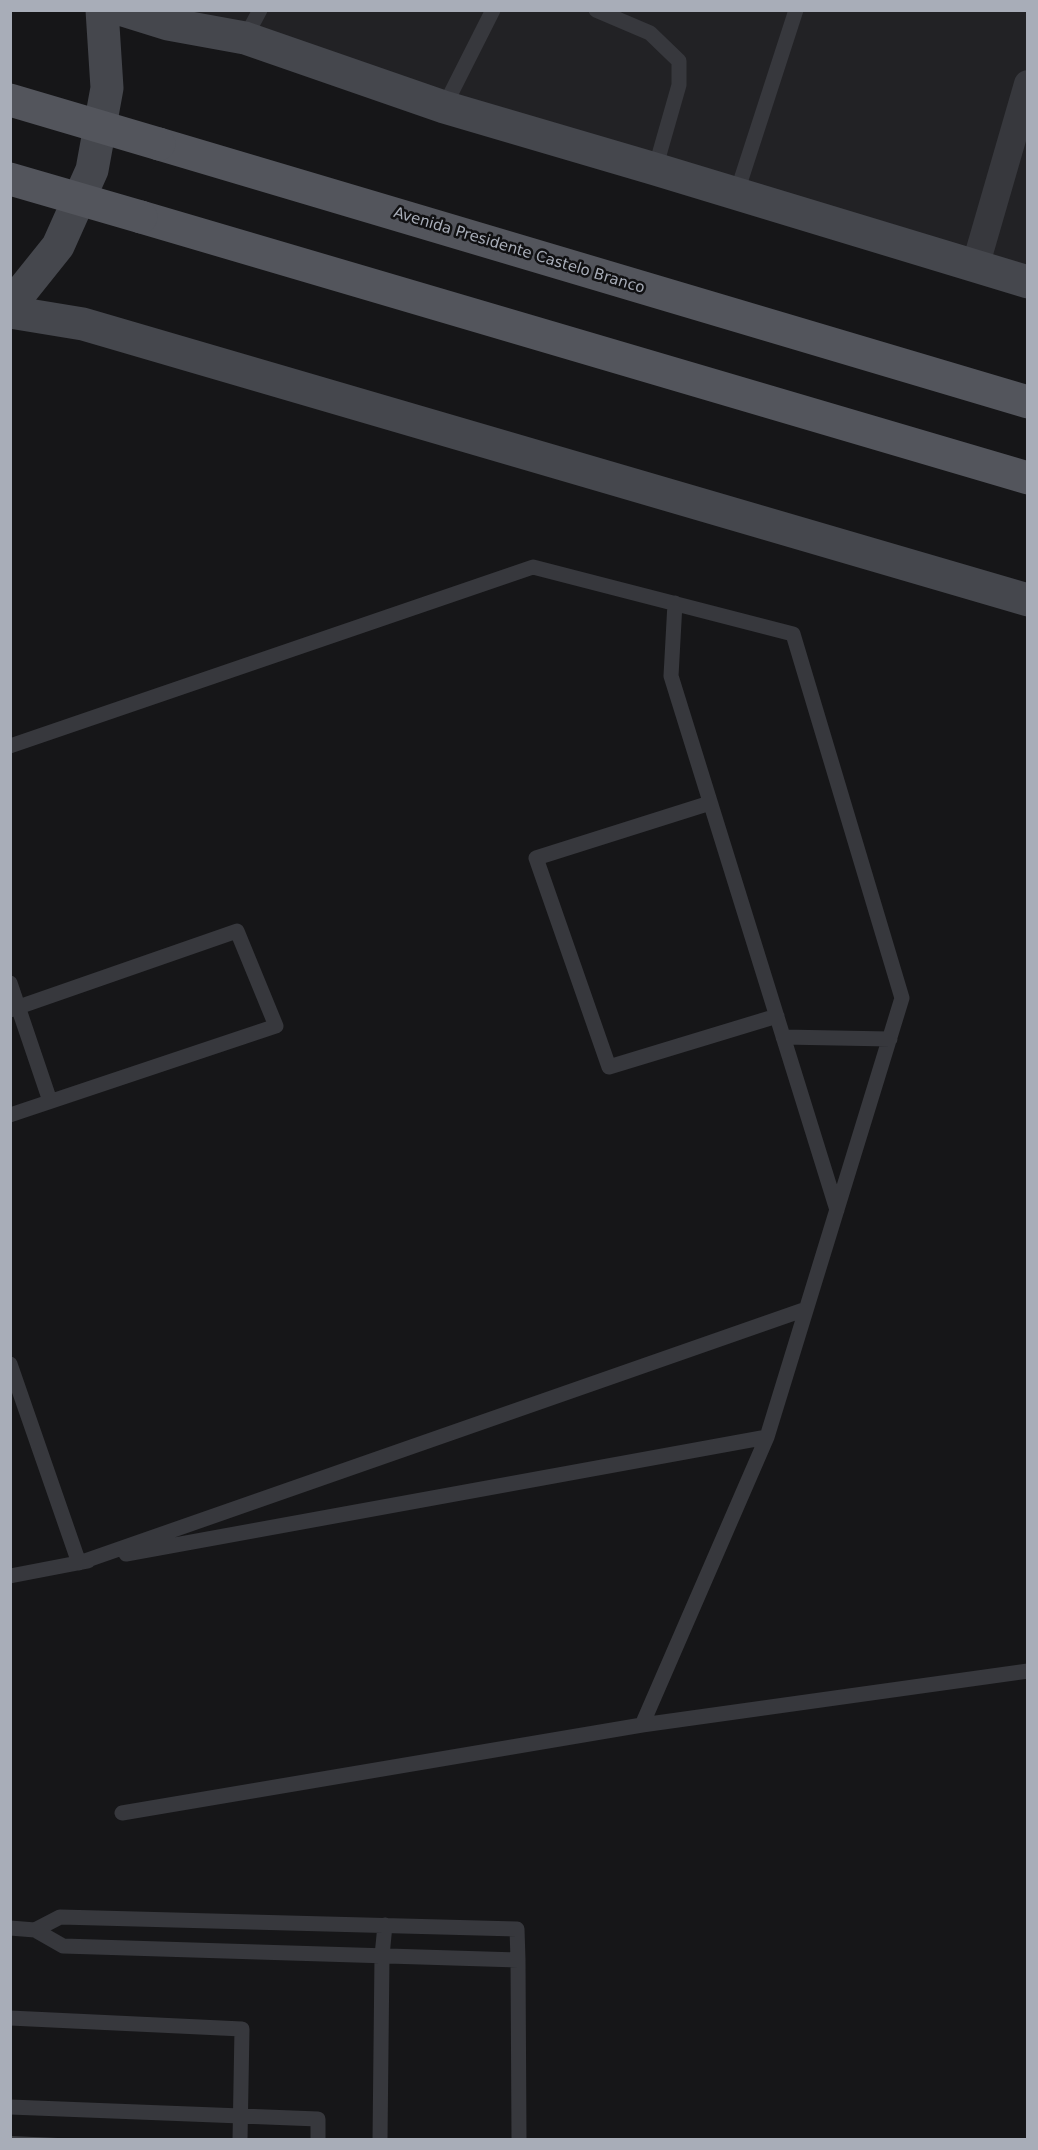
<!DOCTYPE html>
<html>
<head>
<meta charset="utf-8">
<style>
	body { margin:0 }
	#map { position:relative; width:1038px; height:2150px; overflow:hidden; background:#161618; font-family:"DejaVu Sans",sans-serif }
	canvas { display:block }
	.frame { position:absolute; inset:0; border:12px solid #a8adb8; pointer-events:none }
</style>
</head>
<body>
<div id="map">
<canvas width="1038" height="2150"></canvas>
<div class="frame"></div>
</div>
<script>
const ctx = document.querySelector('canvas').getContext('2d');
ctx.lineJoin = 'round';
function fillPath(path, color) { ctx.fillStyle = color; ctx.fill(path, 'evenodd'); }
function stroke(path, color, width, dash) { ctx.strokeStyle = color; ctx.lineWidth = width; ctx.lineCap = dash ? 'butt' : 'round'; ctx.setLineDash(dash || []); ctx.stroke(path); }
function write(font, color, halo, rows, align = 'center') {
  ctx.font = font + ' "DejaVu Sans",sans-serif'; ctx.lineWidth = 5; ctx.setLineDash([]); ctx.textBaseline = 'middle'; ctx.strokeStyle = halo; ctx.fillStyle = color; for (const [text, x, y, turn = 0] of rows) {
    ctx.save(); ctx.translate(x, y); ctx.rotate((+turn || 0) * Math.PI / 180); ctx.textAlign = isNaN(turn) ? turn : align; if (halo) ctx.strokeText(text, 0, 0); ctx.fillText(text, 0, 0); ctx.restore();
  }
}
fillPath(new Path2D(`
	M 127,11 L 1027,11 L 1027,280 Z`), '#222225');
fillPath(new Path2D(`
	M 10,2136 L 58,2138 L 58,2140 L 10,2140 Z`), '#404145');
stroke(new Path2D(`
	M 596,10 L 650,33 L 679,61 L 679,85 L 655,169
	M 245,38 L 260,10
	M 444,107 L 493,10
	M 736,195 L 796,10
	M 675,603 L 671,676 L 837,1210
	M 10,746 L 533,567 L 793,634 L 902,998 L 767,1437 L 642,1725 L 122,1813
	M 710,803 L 536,858 L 609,1067 L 777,1016
	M 10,983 L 50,1101
	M 10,1010 L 237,931 L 276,1026 L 10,1115
	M 783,1037 L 890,1039
	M 10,1364 L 79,1563 L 806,1309
	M 126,1554 L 767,1437
	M 10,1576 L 88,1561
	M 642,1725 L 1028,1671
	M 10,1928 L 35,1930 L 63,1946 L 518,1960 L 517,1929 L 60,1917 L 35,1930
	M 518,1960 L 519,2140
	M 10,2018 L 242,2029 L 240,2140
	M 10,2107 L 318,2119 L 318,2140
	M 380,2140 L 382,1956 L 385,1925`), '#37383d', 15);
stroke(new Path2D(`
	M 975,267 L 1028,84`), '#37383d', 28);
stroke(new Path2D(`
	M 123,10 L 168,24 L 245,38 L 444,107 L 655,169 L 1028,282
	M 10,306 L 58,246 L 92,170 L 107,88 L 102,10
	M 10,312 L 83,324 L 1028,600`), '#45474d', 33);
stroke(new Path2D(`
	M 159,144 L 1028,402
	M 141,217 L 1028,478`), '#53555c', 33);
stroke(new Path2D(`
	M 10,100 L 159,144
	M 10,179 L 141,217`), '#53555c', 33);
write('15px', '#a8adb8', '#111113', [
	["Avenida Presidente Castelo Branco",519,251,17]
]);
</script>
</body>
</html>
